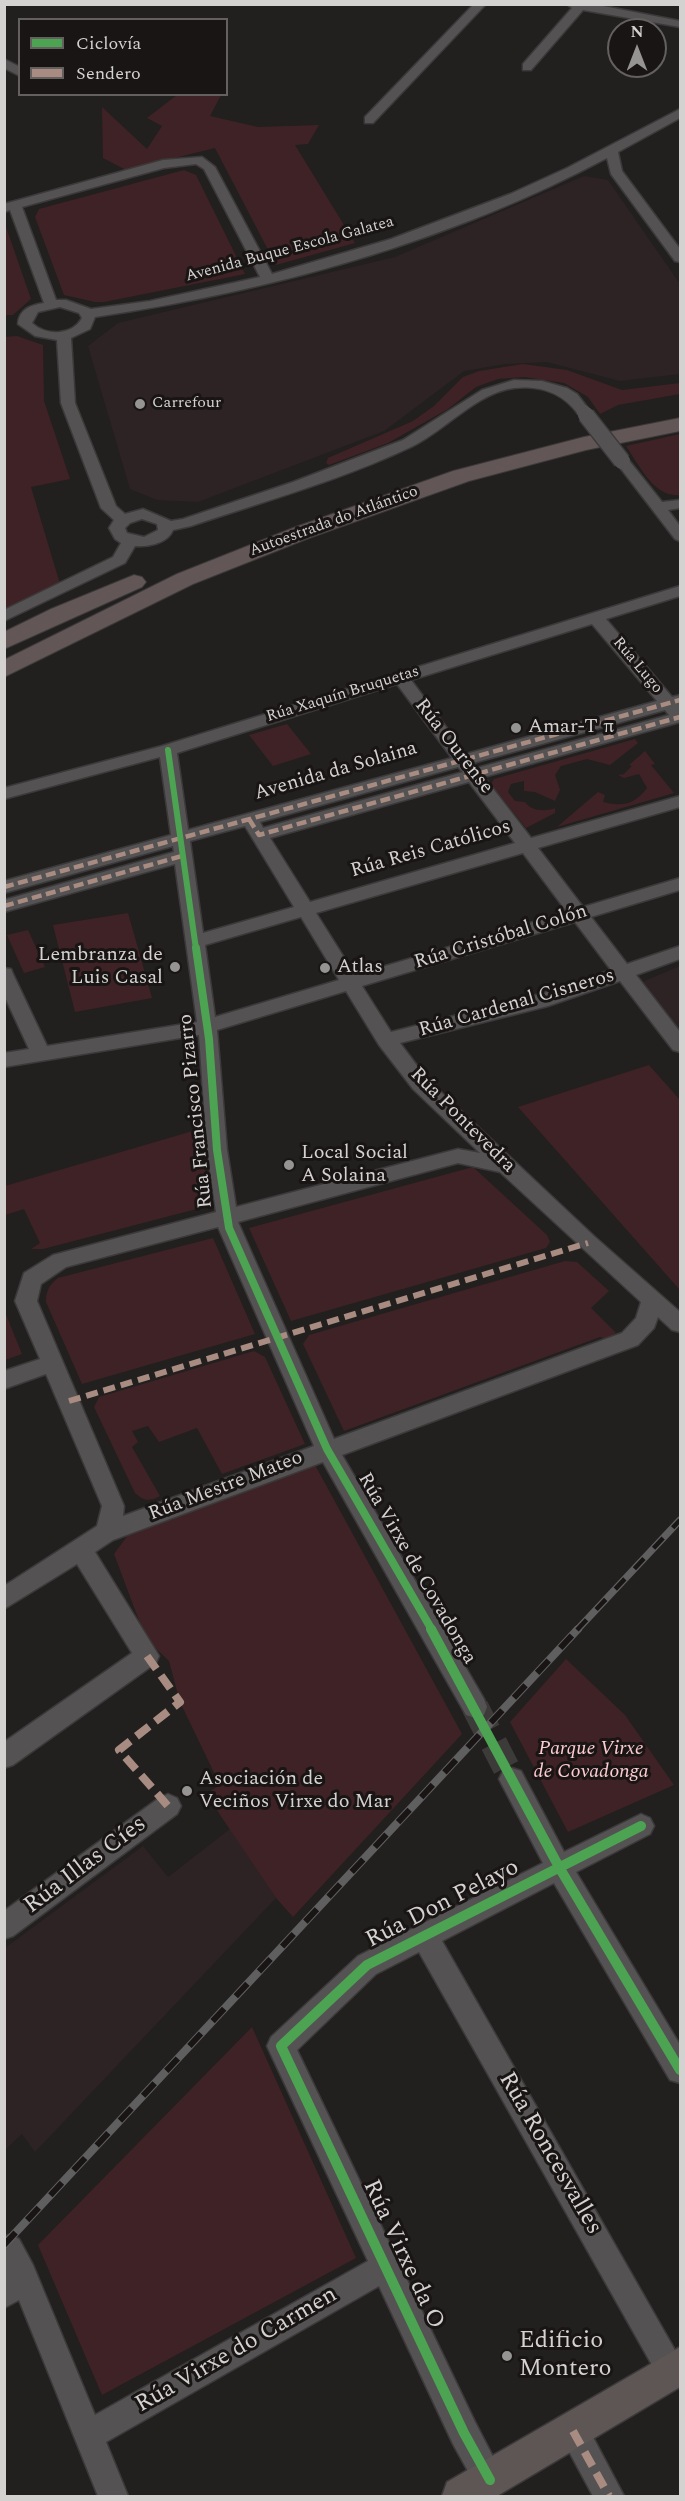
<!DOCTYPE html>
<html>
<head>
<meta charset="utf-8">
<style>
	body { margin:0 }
	#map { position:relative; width:685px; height:2501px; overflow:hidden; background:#221f1f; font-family:Spectral,serif }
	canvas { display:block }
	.frame { position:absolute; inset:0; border:6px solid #d4d1d1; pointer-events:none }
	.legend { position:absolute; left:18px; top:18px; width:210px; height:78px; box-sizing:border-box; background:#1a1515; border:2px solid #646060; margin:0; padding:8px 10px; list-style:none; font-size:18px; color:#d4d1d1 }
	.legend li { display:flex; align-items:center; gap:12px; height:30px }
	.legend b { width:30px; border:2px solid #646060 }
	.north { position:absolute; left:607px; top:18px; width:60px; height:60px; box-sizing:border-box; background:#1a1515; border:2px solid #646060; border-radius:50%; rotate:0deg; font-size:16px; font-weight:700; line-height:24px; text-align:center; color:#d4d1d1 }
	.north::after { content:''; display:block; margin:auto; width:21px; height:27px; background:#969393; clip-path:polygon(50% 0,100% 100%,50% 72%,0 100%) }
</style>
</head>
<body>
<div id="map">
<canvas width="685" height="2501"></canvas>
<div class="frame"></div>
<ul class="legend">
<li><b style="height:8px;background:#4ca352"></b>Ciclovía</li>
<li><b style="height:8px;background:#a88b81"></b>Sendero</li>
</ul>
<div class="north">N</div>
</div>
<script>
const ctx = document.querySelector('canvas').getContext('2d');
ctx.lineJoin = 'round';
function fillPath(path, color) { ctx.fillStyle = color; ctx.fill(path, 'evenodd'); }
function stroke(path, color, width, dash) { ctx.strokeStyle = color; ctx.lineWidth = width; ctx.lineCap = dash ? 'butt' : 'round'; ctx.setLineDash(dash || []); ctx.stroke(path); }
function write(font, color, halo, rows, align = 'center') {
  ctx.font = font + ' Spectral,serif'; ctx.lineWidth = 6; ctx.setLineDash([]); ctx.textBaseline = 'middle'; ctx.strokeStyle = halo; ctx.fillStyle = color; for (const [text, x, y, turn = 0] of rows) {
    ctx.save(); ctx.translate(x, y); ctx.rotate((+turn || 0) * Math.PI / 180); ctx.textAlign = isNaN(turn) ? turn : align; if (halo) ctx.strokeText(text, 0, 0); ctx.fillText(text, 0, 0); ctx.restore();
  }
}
fillPath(new Path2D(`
	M 584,176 L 608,180 L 680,284 L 680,374 L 620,381 L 547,362 L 505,364 L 464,371 L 384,431 L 198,502 L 157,500 L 130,489 L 88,346 L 118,323 L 395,257 Z
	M 680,966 L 680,1031 L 642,982 Z
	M 230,1829 L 276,1898 L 35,2152 L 22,2134 L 5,2150 L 5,1948 L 143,1846 L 168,1877 Z`), '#2e2324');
fillPath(new Path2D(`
	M 177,95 L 221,95 L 210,116 L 258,127 L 319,125 L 308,144 L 295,145 L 355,243 L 276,265 L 215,148 L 126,170 L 103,158 L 102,107 L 147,149 L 162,126 L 147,118 Z
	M 184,170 L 196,175 L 245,274 L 104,302 L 95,302 L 64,295 L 35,217 L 39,209 Z
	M 5,224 L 31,299 L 13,315 L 5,315 Z
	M 17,336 L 43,345 L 44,401 L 70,479 L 31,487 L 60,584 L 5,612 L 4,337 Z
	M 523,364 L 567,370 L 622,390 L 680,383 L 680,394 L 618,405 L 600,414 L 588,397 L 564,383 L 524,377 L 498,379 L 476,387 L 448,409 L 388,443 L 329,465 L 326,463 L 328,458 L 413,421 L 434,406 L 463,377 L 479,371 Z
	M 680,434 L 680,495 C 654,498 639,465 626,446 Z
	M 287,724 L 311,754 L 273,766 L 249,735 Z
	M 635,739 L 638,743 L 610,765 L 587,759 L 561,766 L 555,775 L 560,790 L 555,801 L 535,792 L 524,791 L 524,781 L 511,784 L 508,792 L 515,801 L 525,802 C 531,811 545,812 555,808 L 555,813 L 526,828 L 491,784 L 494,779 Z
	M 645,751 L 655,764 L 651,765 L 674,793 L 557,827 L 598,792 L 605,795 L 603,802 C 626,808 636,802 647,788 L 639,774 L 624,778 L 618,775 L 624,774 L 632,766 L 629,765 Z
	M 128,913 L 152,998 L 75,1012 L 53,925 Z
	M 28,930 L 45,967 L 24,973 L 7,935 Z
	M 649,1065 L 680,1100 L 679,1289 L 518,1107 Z
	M 203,1128 L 212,1205 L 43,1249 L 31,1249 L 40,1243 L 24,1209 L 5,1215 L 5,1186 Z
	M 473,1167 L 547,1235 L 550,1242 L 546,1248 L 291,1321 L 249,1228 Z
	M 213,1238 L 255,1334 L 82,1384 L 46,1302 C 46,1291 49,1285 58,1278 Z
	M 565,1261 L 577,1262 L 609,1291 L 591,1308 L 616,1333 L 606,1339 L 600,1337 L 344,1431 L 303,1344 L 309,1335 Z
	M 5,1312 L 22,1354 L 5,1360 L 4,1360 Z
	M 254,1351 L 265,1357 L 305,1444 L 222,1474 L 197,1428 L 159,1442 L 148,1426 L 132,1431 L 138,1442 L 132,1447 L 160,1496 C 149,1502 144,1501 135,1493 L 94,1407 L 99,1397 Z
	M 315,1465 L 462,1734 L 293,1917 L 276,1898 L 206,1794 L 220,1785 L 180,1702 L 169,1661 L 146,1639 L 114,1554 L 128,1535 Z
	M 566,1659 L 625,1715 L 674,1785 L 568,1832 L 510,1722 Z
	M 252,2027 L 356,2258 L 102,2395 L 38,2245 Z`), '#3f2225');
stroke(new Path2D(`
	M 475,1707 L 512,1779`), '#3d3a3a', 27, [27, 14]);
const minor = new Path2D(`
	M 474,4 L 486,4 L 373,123 L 365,123 L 365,117 Z
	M 567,4 L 593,4 L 680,21 L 680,27 L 583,10 L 531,70 L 523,70 L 523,64 L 572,8 Z
	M 4,59 L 20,67 L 20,76 L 4,68 Z
	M 680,109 L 680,118 L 618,152 L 622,171 L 680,249 L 680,262 L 675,261 L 611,174 L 607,158 C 449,242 271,291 95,317 L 90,329 L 71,338 L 75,403 L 116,506 L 125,514 L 143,509 L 171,521 L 183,519 L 293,482 L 403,440 L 482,390 L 514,380 L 542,381 L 567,388 L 577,394 L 590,411 L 588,414 L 578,414 C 563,393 540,385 514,388 C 476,393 445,431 411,447 C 341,480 265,501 191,526 L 173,530 C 168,543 149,547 135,546 L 125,563 L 4,621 L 4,610 L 113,557 L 121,543 L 115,539 L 109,528 L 114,520 L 101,508 L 61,403 L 57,340 L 35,336 L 18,324 C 19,309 31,305 44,303 L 10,210 L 4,212 L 4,204 L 163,160 L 202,157 L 215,167 L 272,274 L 391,239 L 510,194 L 567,168 ZM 196,164 L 204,169 L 260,277 L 150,301 L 91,309 L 66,300 L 56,300 L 22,207 L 164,168 ZM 60,307 L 79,313 L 82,318 C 72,336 46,336 32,323 L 38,312 ZM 142,519 L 157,524 L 158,530 L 144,537 L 127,533 L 125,528 L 130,523 Z
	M 622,457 L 627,458 L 662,502 L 680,500 L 680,508 L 668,510 L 680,526 L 680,541 L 675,539 L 615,461 Z
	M 680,586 L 680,596 L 606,619 L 672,697 L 680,695 L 680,722 L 484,777 L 531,838 L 680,796 L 680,807 L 538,848 L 583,907 L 680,878 L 680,890 L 591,917 L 627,964 L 680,946 L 680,959 L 636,975 L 680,1032 L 680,1052 L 673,1050 L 620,981 L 548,1006 L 400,1043 L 427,1079 L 595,1237 L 680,1312 L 680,1332 L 672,1330 L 658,1317 L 654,1328 L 638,1345 L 342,1455 L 484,1699 L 487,1707 L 484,1715 L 475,1718 L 466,1715 L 323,1462 L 113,1540 L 95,1552 L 159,1656 L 156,1663 L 13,1765 L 4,1768 L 4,1742 L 132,1653 L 77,1564 L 4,1609 L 4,1586 L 97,1526 L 102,1506 L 46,1374 L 4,1389 L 4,1371 L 40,1359 L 15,1301 L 24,1273 L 53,1255 L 216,1212 L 207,1150 L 199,1035 L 4,1067 L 4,1053 L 29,1049 L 4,995 L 4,968 L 11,969 L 13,974 L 47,1046 L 197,1022 L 175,864 L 4,912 L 4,900 L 174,852 L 173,846 L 4,893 L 4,881 L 171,835 L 160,757 L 4,799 L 4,788 L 162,746 ZM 592,624 L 657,701 L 466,754 L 411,680 ZM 397,684 L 452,758 L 188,830 L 177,753 ZM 665,710 L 669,715 L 477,768 L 473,763 ZM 458,767 L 463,772 L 263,828 L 260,822 ZM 469,782 L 515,843 L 310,902 L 270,838 ZM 245,826 L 294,907 L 203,933 L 190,841 ZM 523,853 L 567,912 L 355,975 L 316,913 ZM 301,917 L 339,980 L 215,1017 L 205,945 ZM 575,922 L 611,970 L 544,993 L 391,1032 L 362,986 ZM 346,991 L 379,1045 L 413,1089 L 480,1153 L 458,1149 L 236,1207 L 227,1150 L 217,1030 ZM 458,1163 L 500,1172 L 641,1302 L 636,1318 L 622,1333 L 334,1439 L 238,1222 ZM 218,1227 L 314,1446 L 123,1516 L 124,1506 L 37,1301 L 41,1284 L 66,1267 Z
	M 512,1768 L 521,1771 L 564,1852 L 641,1814 L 650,1818 L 654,1826 L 650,1834 L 576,1872 L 680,2045 L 680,2083 L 670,2080 L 554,1883 L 442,1941 L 680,2359 L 680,2382 L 671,2386 L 661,2381 L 419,1952 L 376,1974 L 297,2050 L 475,2422 L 505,2480 L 501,2491 L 490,2495 L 479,2491 L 453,2444 L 379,2286 L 106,2442 L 128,2496 L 98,2496 L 19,2300 L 4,2308 L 4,2237 L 9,2235 L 19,2239 L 33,2265 L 95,2415 L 368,2261 L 267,2046 L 271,2037 L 358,1956 L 543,1863 L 499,1779 L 503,1771 Z
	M 168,1794 L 177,1798 L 181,1806 L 177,1814 L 13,1936 L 4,1939 L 4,1911 L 159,1798 Z
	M 573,2416 L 584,2420 L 624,2496 L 593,2496 L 558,2431 L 562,2420 Z`);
const major = new Path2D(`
	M 680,2347 L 680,2387 L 497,2496 L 442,2496 L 447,2482 Z`);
const highway = new Path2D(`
	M 680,418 L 680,431 L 586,450 L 469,481 L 309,538 L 193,584 L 4,677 L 4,660 L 177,574 L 293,528 L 453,471 L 584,437 Z
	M 134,575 L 142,577 L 146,582 L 142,587 L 4,649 L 4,632 L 51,609 Z`);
stroke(minor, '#3b3939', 3);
stroke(major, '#3b3939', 3);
stroke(highway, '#3b3939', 2);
fillPath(minor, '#545252');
fillPath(major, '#5e5555');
fillPath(highway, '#625656');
const railFar1 = new Path2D(`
	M 577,1630 L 680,1520`);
const rail = new Path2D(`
	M 4,2245 L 578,1629`);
stroke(railFar1, '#605f5f', 7);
stroke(rail, '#605f5f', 8);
stroke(railFar1, '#1a1515', 4.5, [14]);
stroke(rail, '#1a1515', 6, [17]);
const minorBridgeFar1 = new Path2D(`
	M 583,411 L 588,417`);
const minorBridge = new Path2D(`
	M 586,415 L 622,461`);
stroke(minorBridgeFar1, '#3b3939', 14, []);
stroke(minorBridge, '#3b3939', 19, []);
stroke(minorBridgeFar1, '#545252', 13);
stroke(minorBridge, '#545252', 16);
stroke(new Path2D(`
	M 456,751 L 483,786
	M 249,819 L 259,835 L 680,717
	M 4,887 L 680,700
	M 4,906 L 182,856`), '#a88b81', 4.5, [10, 4.5]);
stroke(new Path2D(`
	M 69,1401 L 588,1243`), '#a88b81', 6, [12, 6]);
stroke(new Path2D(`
	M 147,1656 L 180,1702 L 119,1750 L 168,1806
	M 573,2431 L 609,2496`), '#a88b81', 8, [16, 8]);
stroke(new Path2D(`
	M 168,750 L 196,949`), '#4ca352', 6);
stroke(new Path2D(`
	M 196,948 L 209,1039 L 217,1150 L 229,1228 L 327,1449 L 432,1630`), '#4ca352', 8);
stroke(new Path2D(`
	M 431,1629 L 559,1867 L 680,2070
	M 490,2480 L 464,2433 L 281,2046 L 367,1965 L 641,1826`), '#4ca352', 10);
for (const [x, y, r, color] of [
	[140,404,6,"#969393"],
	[516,728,6,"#969393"],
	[175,967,6,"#969393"],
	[325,968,6,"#969393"],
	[289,1165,6,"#969393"],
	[187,1791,6,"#969393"],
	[507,2356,6,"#969393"]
]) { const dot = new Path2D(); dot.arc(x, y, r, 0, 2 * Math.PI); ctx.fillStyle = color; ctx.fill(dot); stroke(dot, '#1a1515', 2); }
write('16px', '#d4d1d1', '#1a1515', [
	["Avenida Buque Escola Galatea",290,250,-15],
	["Autoestrada do Atlántico",334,522,-20],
	["Rúa Lugo",637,666,50],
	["Rúa Xaquín Bruquetas",343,695,-17]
]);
write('16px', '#d4d1d1', '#1a1515', [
	["Carrefour",152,404]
], 'left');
write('20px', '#d4d1d1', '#1a1515', [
	["Amar-T π",528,728],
	["Lembranza de",163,956,"right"],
	["Luis Casal",163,979,"right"],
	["Atlas",337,968],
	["Local Social",301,1154],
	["A Solaina",301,1177],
	["Asociación de",199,1780],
	["Veciños Virxe do Mar",199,1803]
], 'left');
write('20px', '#d4d1d1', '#1a1515', [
	["Rúa Ourense",453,747,52],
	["Avenida da Solaina",336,772,-16],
	["Rúa Reis Católicos",431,850,-16],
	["Rúa Cristóbal Colón",501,938,-17],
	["Rúa Cardenal Cisneros",517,1004,-16],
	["Rúa Francisco Pizarro",197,1111,-96],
	["Rúa Pontevedra",462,1121,45],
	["Rúa Mestre Mateo",226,1487,-21],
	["Rúa Virxe de Covadonga",416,1569,60]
]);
write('italic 20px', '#fdccd0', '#1a1515', [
	["Parque Virxe",591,1750],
	["de Covadonga",591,1773]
]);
write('24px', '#d4d1d1', '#1a1515', [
	["Rúa Illas Cíes",86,1866,-37],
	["Rúa Don Pelayo",443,1905,-27],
	["Rúa Roncesvalles",549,2154,60],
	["Rúa Virxe da O",402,2255,65],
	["Rúa Virxe do Carmen",237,2351,-30]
]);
write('24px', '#d4d1d1', '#1a1515', [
	["Edificio",519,2342],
	["Montero",519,2370]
], 'left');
</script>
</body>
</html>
